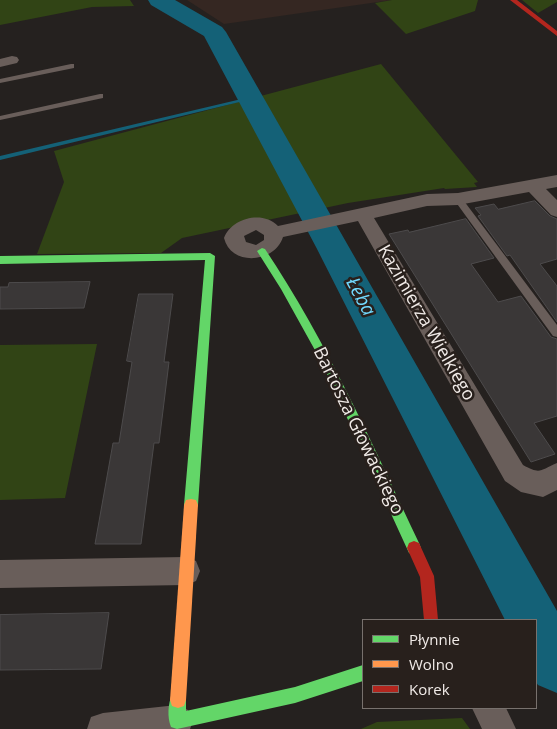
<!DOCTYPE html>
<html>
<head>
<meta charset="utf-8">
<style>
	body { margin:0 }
	#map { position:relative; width:557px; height:729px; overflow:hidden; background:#25211f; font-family:"Open Sans",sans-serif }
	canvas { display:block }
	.legend { position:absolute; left:362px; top:619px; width:175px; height:90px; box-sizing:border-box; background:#28201c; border:1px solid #78716d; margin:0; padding:6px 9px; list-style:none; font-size:15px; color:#f0eae7 }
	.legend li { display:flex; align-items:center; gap:10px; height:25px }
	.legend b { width:25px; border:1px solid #78716d }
</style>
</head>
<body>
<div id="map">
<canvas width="557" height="729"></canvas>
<ul class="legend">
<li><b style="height:6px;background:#63d668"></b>Płynnie</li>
<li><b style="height:6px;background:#ff974d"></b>Wolno</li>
<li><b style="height:6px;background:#b3261e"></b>Korek</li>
</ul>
</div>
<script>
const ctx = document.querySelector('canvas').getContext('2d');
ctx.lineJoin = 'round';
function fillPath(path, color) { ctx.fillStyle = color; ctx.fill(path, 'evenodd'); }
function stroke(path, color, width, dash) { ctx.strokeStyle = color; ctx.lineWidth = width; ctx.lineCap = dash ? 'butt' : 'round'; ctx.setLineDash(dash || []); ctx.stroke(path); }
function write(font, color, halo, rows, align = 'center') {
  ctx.font = font + ' "Open Sans",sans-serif'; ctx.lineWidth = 5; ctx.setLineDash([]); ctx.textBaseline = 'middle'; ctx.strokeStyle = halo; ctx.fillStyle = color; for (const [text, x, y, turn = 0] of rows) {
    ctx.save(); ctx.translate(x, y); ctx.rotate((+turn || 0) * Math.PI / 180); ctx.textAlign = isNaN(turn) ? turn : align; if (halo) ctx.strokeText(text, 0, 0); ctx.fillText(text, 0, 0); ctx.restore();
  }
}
fillPath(new Path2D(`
	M 187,0 L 392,0 L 224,24 Z`), '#352722');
fillPath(new Path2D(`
	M 0,0 L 130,0 L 134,6 L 92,7 L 0,25 Z
	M 392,0 L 478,0 L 475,11 L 406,34 L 375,3 Z
	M 522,0 L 557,0 L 557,2 L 538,13 Z
	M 381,64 L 478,182 L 474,183 L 477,187 L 445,189 L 444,188 L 348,203 L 182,238 L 161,253 L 37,254 L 64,182 L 54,151 Z
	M 97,344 L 65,498 L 0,500 L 0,345 Z
	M 462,718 L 470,729 L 361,729 L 377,722 Z`), '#314415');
fillPath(new Path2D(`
	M 250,97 L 252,97 L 252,99 L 0,160 L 0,156 Z`), '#146177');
fillPath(new Path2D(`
	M 148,0 L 175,0 L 222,27 L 226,32 L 557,611 L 557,693 L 538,685 L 536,682 L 536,620 L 505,620 L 316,247 L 204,36 L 151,5 Z`), '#146177');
const building = new Path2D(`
	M 535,201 L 550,216 L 557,219 L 557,259 L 540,264 L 557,286 L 557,322 L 510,255 L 507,256 L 478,216 L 481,215 L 475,208 L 494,204 L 498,209 Z
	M 466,219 L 494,258 L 471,264 L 498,302 L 521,296 L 551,337 L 557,339 L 557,416 L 534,423 L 555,454 L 531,462 L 389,234 L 408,230 L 409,232 Z
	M 90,282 L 84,308 L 0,309 L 0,287 L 8,287 L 9,283 Z
	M 139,294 L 173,294 L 164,362 L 169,362 L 159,443 L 154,443 L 141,544 L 95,544 L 113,443 L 119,443 L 132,362 L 127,361 Z
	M 109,613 L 101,669 L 0,670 L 0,615 Z`);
fillPath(building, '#3a3737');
stroke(building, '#4d4b4c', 1);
fillPath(new Path2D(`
	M 71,64 L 74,64 L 74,68 L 0,83 L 0,79 Z
	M 100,94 L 103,94 L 103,98 L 0,120 L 0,116 Z
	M 458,196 L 461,197 L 557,325 L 557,337 L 553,336 L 455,201 L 455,197 Z`), '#695e5a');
fillPath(new Path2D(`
	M 12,56 L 17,57 L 19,60 L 17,63 L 0,67 L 0,59 Z
	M 557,175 L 557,187 L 546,189 L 557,200 L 557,217 L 551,215 L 529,192 L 458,205 L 427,206 L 374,218 L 523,465 C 541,475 540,470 557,463 L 557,490 L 543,497 L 521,492 L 505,481 L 358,221 L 283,237 C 275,263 231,267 224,238 C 231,218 263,210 278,226 L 427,194 L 458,193 ZM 256,230 L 264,235 L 264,240 L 256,245 L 246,242 L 244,236 Z
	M 186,557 L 196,561 L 200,571 L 196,581 L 186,585 L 0,588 L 0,560 Z
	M 177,705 L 188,710 L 193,721 L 190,729 L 87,729 L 91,717 L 103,713 Z
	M 472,708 L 506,708 L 516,729 L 482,729 Z`), '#695e5a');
fillPath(new Path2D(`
	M 262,248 L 265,249 C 327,342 372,443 419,543 L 421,548 L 419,553 L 414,555 L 409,553 L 321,361 L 281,289 L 257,251 Z
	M 210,253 L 215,256 L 198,505 L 196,510 L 191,511 L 186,510 L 184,505 L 205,260 L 0,264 L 0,256 Z
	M 363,665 L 363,681 L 295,703 L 177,729 L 171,727 C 167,717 168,704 172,694 L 178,692 L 184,694 L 186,700 L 186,711 L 295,687 Z`), '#63d668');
fillPath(new Path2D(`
	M 191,499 L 196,500 L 198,505 L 186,700 L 184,706 L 178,708 L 172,706 L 170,700 L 184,505 L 186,500 Z`), '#ff974d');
fillPath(new Path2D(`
	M 510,0 L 517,0 L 557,31 L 557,36 Z
	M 414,541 L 419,543 L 434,576 L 438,620 L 424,620 L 420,577 L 407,548 L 409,543 Z`), '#b3261e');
write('18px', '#f0eae7', '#28201c', [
	["Kazimierza Wielkiego",426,323,60],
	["Bartosza Głowackiego",358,431,64]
]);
write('italic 19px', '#72d9fd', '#28201c', [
	["Łeba",360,297,62]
]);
</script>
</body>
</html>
